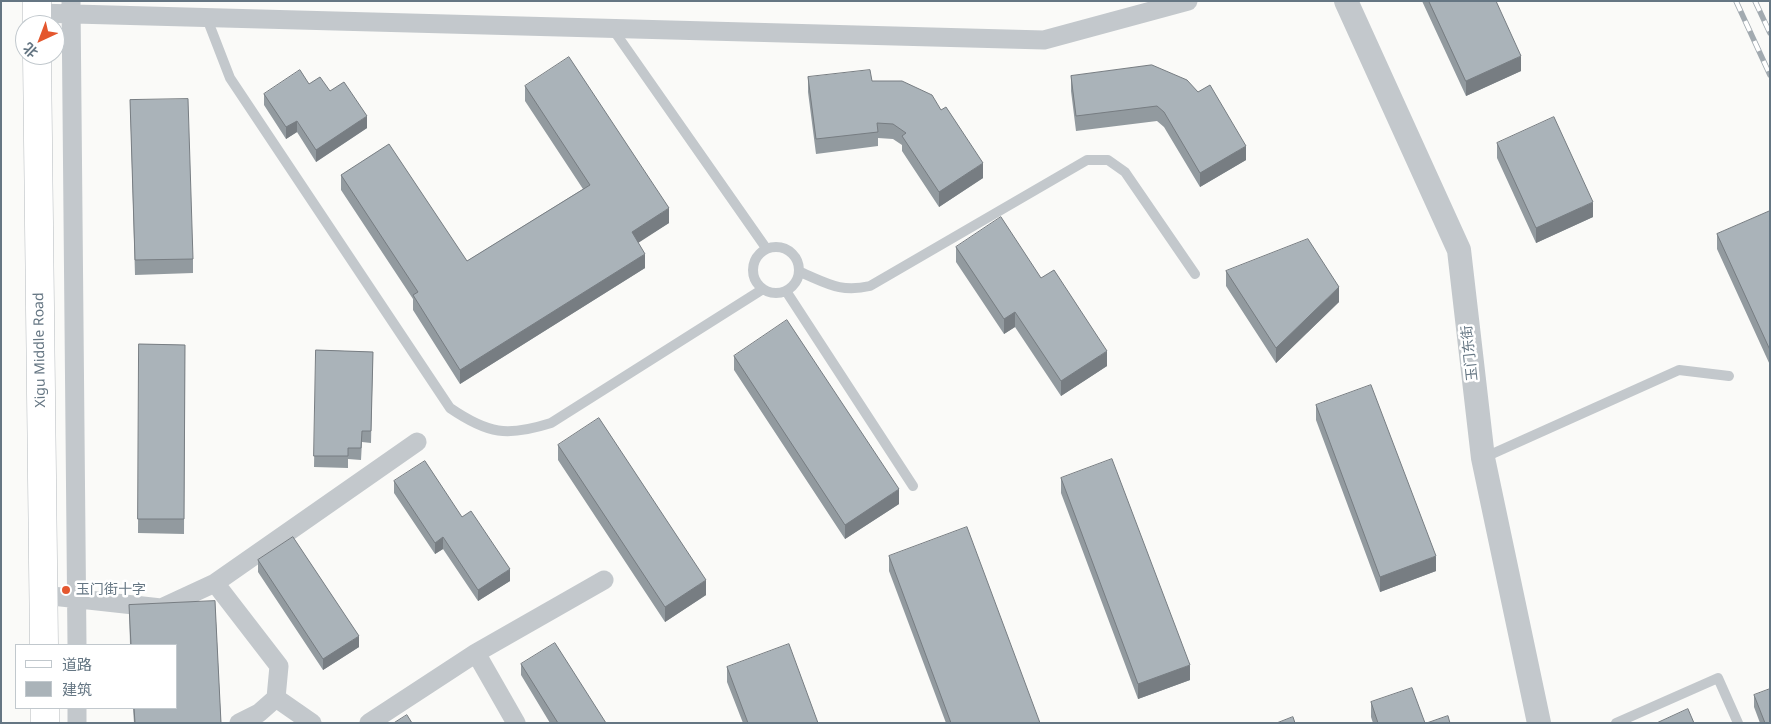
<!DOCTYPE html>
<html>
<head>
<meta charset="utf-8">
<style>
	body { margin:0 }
	#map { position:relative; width:1771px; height:724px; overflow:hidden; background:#fafaf8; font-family:"Noto Sans","Noto Sans SC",sans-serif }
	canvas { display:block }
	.frame { position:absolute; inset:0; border:2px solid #657683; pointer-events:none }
	.legend { position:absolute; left:15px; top:644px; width:162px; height:65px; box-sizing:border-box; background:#fff; border:1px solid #c1c8cd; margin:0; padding:6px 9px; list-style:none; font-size:15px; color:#657683 }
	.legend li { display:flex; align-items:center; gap:10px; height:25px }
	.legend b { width:25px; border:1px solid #c1c8cd }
	.north { position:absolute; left:15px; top:15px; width:50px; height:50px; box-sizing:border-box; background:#fff; border:1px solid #c1c8cd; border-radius:50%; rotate:223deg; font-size:14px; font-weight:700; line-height:20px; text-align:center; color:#657683 }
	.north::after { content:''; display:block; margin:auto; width:18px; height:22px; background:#e4572e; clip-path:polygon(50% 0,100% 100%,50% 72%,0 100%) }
</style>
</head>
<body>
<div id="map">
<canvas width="1771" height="724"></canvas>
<div class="frame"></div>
<ul class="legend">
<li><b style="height:6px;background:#fff"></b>道路</li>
<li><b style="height:14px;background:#aab3b9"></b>建筑</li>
</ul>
<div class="north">北</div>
</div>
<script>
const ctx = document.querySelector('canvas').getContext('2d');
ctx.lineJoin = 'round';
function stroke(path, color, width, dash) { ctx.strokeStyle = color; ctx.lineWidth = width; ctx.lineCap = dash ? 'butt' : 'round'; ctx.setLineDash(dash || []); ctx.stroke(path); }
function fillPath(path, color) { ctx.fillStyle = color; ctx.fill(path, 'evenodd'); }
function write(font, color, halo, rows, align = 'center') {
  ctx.font = font + ' "Noto Sans","Noto Sans SC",sans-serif'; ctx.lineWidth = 5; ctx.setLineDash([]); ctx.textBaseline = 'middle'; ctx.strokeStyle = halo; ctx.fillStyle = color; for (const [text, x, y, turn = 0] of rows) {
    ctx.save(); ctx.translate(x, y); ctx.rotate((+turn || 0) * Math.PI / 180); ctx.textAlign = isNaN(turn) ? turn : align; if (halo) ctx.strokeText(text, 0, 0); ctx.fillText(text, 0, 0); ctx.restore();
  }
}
const primary = new Path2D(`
	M 37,1 L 37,25
	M 37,55 L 44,645
	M 45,708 L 45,723`);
stroke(primary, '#b5babe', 29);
stroke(new Path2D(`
	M 206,16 L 230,78 L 450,408 C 488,434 507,437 551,423 L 763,289
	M 612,28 L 766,248
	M753 270a23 23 0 1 1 46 0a23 23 0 1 1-46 0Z
	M 800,272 C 827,283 840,293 870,286 L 1087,160 L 1108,160 L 1125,172 L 1195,274
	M 786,291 L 913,486
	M 1483,458 L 1679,370 L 1729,376
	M 1616,723 L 1718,678 L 1738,723`), '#c3c8cc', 10);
stroke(new Path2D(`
	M 71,1 L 77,645
	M 37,13 L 1044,40 L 1188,1
	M 215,583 L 279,666 L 276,698 L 259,713 L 239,723
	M 43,595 L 161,608 L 215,583 L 417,442
	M 476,653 L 516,723
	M 276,698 L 312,723
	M 77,708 L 77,723
	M 369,723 L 476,653 L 604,580`), '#c3c8cc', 19);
stroke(new Path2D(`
	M 1346,1 L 1459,250 L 1483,458 L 1539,723`), '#c3c8cc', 24);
stroke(primary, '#fff', 28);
const rail = new Path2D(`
	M 1736,1 L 1770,75
	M 1755,1 L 1770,33`);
stroke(rail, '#a2aab0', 5.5);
stroke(rail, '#fff', 4, [11]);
fillPath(new Path2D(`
	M 1422,1 L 1496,1 L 1521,71 L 1466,96 Z
	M 1152,65 L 1246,160 L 1200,187 L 1164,127 L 1157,121 L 1076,131 L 1071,91 L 1071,76 Z
	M 808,77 L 872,81 L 983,178 L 939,207 L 902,151 L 902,145 L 893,139 L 878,138 L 878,146 L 816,154 L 808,92 Z
	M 309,84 L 330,91 L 367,128 L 316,162 L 297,132 L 286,139 L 264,105 L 264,94 Z
	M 525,86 L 669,223 L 638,242 L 645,268 L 460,384 L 413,310 L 413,299 L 341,190 L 341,175 L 467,261 L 583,189 L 525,101 Z
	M 130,100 L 193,259 L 193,273 L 135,275 Z
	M 1497,143 L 1593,217 L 1536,243 L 1497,158 Z
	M 1770,211 L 1770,365 L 1717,249 L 1717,234 Z
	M 956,247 L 1041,278 L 1107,366 L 1061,396 L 1015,327 L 1004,334 L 956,262 Z
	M 1226,271 L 1339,302 L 1276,363 L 1226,286 Z
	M 139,344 L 185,345 L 184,534 L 138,533 Z
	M 316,350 L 373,352 L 371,443 L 362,442 L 361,460 L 348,459 L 348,468 L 314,467 Z
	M 734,356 L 899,504 L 845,539 L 734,370 Z
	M 1316,405 L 1436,571 L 1380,592 L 1316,420 Z
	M 558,445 L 706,595 L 665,622 L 558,460 Z
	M 1061,478 L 1190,680 L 1138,699 L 1061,493 Z
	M 394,481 L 462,517 L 510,581 L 478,601 L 443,549 L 435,554 L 394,493 Z
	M 889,556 L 1040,723 L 946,723 L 889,571 Z
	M 258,560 L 359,647 L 323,670 L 258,572 Z
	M 215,601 L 221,723 L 134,723 L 133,708 L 176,708 L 176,645 L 130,645 L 129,605 Z
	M 521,664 L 606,723 L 550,723 L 521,675 Z
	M 727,667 L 818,723 L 743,723 L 727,682 Z
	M 1754,695 L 1770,723 L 1760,723 L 1754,707 Z
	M 1371,702 L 1425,723 L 1373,723 L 1371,717 Z`), '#929a9f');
fillPath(new Path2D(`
	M 1521,56 L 1521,71 L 1466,96 L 1466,81 Z
	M 367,116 L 367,128 L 316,162 L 316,150 Z
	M 297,121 L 297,132 L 286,139 L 286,127 Z
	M 1246,146 L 1246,160 L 1200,187 L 1200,173 Z
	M 983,163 L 983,178 L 939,207 L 939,192 Z
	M 1593,202 L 1593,217 L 1536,243 L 1536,228 Z
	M 669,208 L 669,223 L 632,247 L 632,232 Z
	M 645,254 L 645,268 L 460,384 L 460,370 Z
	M 1339,287 L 1339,302 L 1276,363 L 1276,348 Z
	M 1015,312 L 1015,327 L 1004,334 L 1004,319 Z
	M 1107,351 L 1107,366 L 1061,396 L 1061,381 Z
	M 899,489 L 899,504 L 845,539 L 845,525 Z
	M 443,537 L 443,549 L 435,554 L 435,543 Z
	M 1436,556 L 1436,571 L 1380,592 L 1380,577 Z
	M 510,569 L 510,581 L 478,601 L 478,590 Z
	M 706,580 L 706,595 L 665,622 L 665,607 Z
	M 359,636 L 359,647 L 323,670 L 323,659 Z
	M 1190,665 L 1190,680 L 1138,699 L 1138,684 Z`), '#777d82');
const building = new Path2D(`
	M 1429,1 L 1496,1 L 1521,56 L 1466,81 Z
	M 569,57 L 669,208 L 632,232 L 645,254 L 460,370 L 413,295 L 418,292 L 341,175 L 389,144 L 467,261 L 590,185 L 525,86 Z
	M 1152,65 L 1187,80 L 1198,92 L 1210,85 L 1246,146 L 1200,173 L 1164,112 L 1157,106 L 1076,116 L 1071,76 Z
	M 300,70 L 309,84 L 320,77 L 330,91 L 344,82 L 367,116 L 316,150 L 297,121 L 286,127 L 264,94 Z
	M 870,70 L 872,81 L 902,81 L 932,95 L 941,110 L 946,107 L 983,163 L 939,192 L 902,136 L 906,133 L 893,124 L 877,123 L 878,132 L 816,139 L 808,77 Z
	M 188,99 L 193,259 L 135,260 L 130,100 Z
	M 1554,117 L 1593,202 L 1536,228 L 1497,143 Z
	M 1770,211 L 1770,350 L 1717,234 Z
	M 1001,217 L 1041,278 L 1054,270 L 1107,351 L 1061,381 L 1015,312 L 1004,319 L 956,247 Z
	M 1308,239 L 1339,287 L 1276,348 L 1226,271 Z
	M 787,320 L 899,489 L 845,525 L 734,356 Z
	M 139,344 L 185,345 L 184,519 L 138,519 Z
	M 316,350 L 373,352 L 371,431 L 362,431 L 361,448 L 348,448 L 348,456 L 314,456 Z
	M 1371,385 L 1436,556 L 1380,577 L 1316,405 Z
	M 599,418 L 706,580 L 665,607 L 558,445 Z
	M 1112,459 L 1190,665 L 1138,684 L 1061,478 Z
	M 425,461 L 462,517 L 471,511 L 510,569 L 478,590 L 443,537 L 435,543 L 394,481 Z
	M 967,527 L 1040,723 L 951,723 L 889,556 Z
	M 293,537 L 359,636 L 323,659 L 258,560 Z
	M 215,601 L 221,723 L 135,723 L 134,708 L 176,708 L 176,645 L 131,645 L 129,605 Z
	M 555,643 L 606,723 L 558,723 L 521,664 Z
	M 789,644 L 818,723 L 748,723 L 727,667 Z
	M 1412,688 L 1425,723 L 1378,723 L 1371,702 Z
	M 1770,689 L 1770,723 L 1765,723 L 1754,695 Z
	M 1688,709 L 1694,723 L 1657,723 Z
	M 407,715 L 412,723 L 394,723 Z
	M 1448,716 L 1450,723 L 1427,723 Z
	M 1293,717 L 1295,723 L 1277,723 Z`);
fillPath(building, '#aab3b9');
stroke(building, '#777d82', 1);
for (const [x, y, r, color] of [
	[66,590,5,"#e4572e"]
]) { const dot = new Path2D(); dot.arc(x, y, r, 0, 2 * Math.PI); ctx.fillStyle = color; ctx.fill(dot); stroke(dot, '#fff', 2); }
write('14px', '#657683', '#fff', [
	["Xigu Middle Road",40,350,-91],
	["玉门东街",1470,353,-96]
]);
write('14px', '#657683', '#fff', [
	["玉门街十字",76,590]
], 'left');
</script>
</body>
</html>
